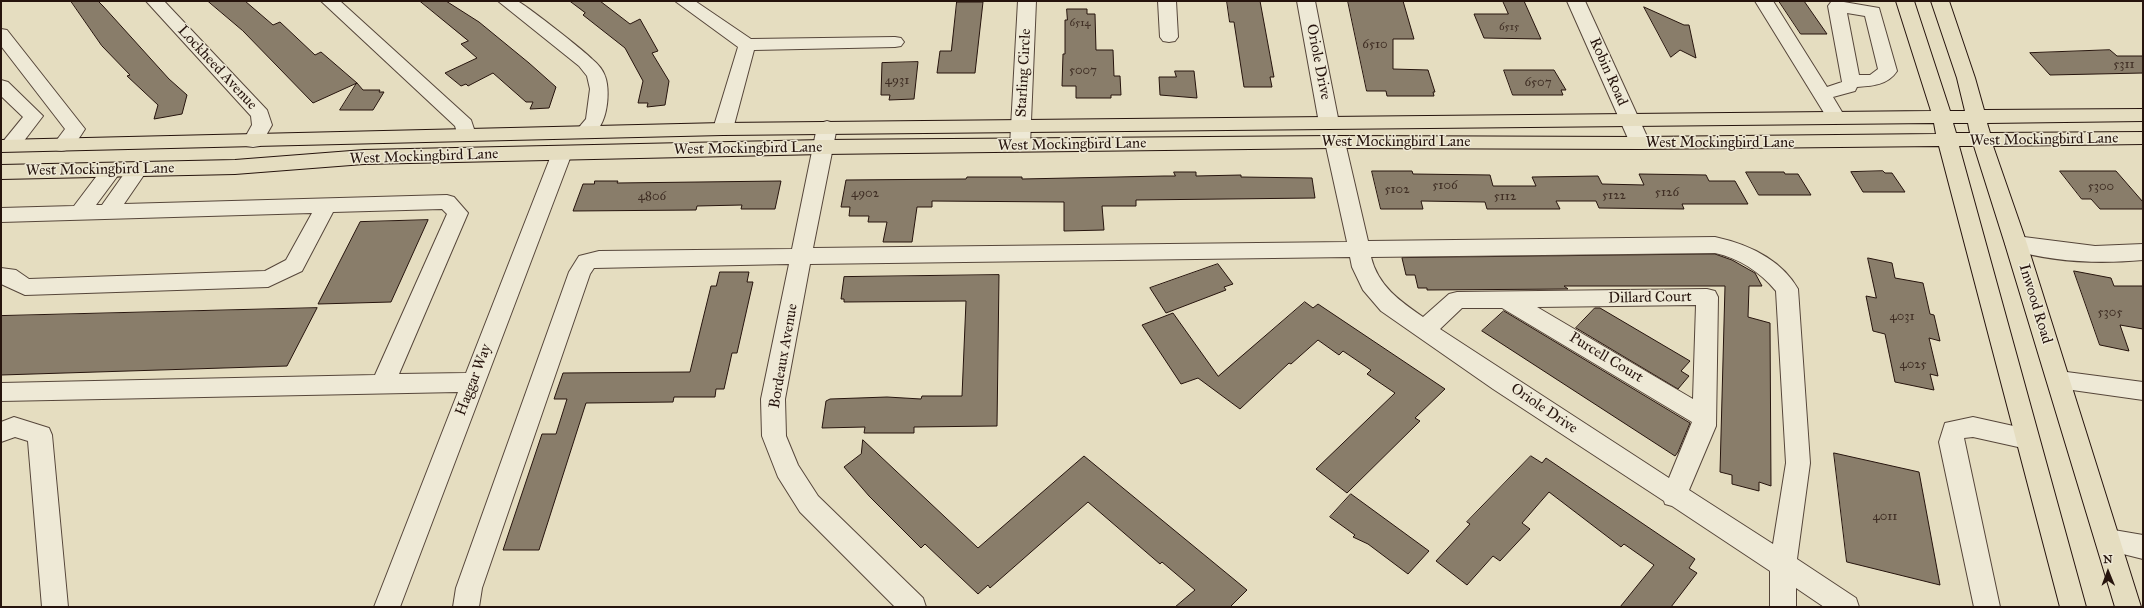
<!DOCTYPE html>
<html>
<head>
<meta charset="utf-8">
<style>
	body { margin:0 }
	#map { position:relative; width:2144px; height:608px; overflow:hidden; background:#e5ddc0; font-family:"IM FELL Great Primer",serif }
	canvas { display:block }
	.frame { position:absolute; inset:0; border:2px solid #26140d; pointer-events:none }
	.north { position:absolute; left:2088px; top:552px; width:40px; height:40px; -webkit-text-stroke:3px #eee9d6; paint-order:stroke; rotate:359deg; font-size:11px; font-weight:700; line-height:16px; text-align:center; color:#26140d }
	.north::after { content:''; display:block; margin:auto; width:14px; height:18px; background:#26140d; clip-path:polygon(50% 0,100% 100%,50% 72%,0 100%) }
</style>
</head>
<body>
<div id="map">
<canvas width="2144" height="608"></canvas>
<div class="frame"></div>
<div class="north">N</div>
</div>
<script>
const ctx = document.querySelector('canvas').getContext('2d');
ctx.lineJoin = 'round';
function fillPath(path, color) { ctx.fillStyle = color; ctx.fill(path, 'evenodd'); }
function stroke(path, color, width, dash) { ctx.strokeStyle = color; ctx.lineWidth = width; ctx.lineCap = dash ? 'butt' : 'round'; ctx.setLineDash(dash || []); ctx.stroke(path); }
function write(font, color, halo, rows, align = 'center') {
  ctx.font = font + ' "IM FELL Great Primer",serif'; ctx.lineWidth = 3; ctx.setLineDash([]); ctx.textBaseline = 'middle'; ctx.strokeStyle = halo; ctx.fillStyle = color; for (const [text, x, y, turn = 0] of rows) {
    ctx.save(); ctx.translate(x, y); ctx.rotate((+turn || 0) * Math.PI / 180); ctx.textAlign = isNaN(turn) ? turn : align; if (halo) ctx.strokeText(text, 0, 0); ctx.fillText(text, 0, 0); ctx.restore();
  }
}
const building = new Path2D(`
	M 71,1 L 98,1 L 103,6 L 169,79 L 187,95 L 182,114 L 154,119 L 158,105 L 127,76 L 130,75 L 102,46 Z
	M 208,1 L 245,1 L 273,25 L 280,22 L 315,55 L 321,52 L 357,83 L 313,103 L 243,31 Z
	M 420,1 L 446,1 L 479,22 L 529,63 L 556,87 L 549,108 L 530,109 L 533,102 L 526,102 L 493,73 L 468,86 L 466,84 L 461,86 L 445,73 L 477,58 L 461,44 L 468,41 Z
	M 570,1 L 600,1 L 630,24 L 640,19 L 658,51 L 652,53 L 669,81 L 665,105 L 647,107 L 648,103 L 638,103 L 643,81 L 625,48 L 583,15 L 585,13 Z
	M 1227,1 L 1260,1 L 1274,77 L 1270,77 L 1272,87 L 1244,87 L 1234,22 L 1230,22 Z
	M 1348,1 L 1403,1 L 1414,39 L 1393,39 L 1393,69 L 1428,70 L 1435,92 L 1433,92 L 1434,96 L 1387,96 L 1386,91 L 1367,91 Z
	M 1503,1 L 1524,1 L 1541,39 L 1484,38 L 1474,14 L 1508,14 Z
	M 1779,1 L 1804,1 L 1827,34 L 1801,34 Z
	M 957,2 L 983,2 L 975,73 L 937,73 L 940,51 L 951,51 Z
	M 1644,7 L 1684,25 L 1689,25 L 1696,58 L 1680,50 L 1671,57 Z
	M 1067,9 L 1087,9 L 1087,14 L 1095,14 L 1096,50 L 1113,50 L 1114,76 L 1120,76 L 1121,95 L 1111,95 L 1111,98 L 1076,98 L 1076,86 L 1062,86 L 1063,54 L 1065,54 L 1065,20 L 1067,20 Z
	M 2110,50 L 2117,56 L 2143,56 L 2143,73 L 2050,75 L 2030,53 Z
	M 918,62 L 914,99 L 889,100 L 890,95 L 881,95 L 882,63 Z
	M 1504,70 L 1554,70 L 1566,90 L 1561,90 L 1563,95 L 1513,95 Z
	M 1175,71 L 1194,71 L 1197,98 L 1160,95 L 1159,77 L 1176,77 Z
	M 357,83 L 363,90 L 380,90 L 379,92 L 384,92 L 373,110 L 340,110 Z
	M 1372,171 L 1412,171 L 1413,174 L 1490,175 L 1493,186 L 1536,186 L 1532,177 L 1598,176 L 1602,184 L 1644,185 L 1639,174 L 1706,175 L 1709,181 L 1735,181 L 1748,204 L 1682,204 L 1684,209 L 1599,208 L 1596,201 L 1556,201 L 1560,209 L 1487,209 L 1485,202 L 1421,201 L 1423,209 L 1381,209 Z
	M 1883,171 L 1885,173 L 1892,173 L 1905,192 L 1863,192 L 1851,172 Z
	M 2060,171 L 2116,171 L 2143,202 L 2143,209 L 2100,209 L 2091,199 L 2082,199 Z
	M 1174,172 L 1196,172 L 1196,176 L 1241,175 L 1241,177 L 1312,178 L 1315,198 L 1136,200 L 1136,206 L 1102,206 L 1104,230 L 1064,231 L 1064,202 L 932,201 L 932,207 L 917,207 L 912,242 L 883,242 L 887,222 L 868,222 L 869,216 L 849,216 L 850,207 L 841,207 L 846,180 L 966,179 L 967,177 L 1022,177 L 1022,179 L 1164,176 L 1175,176 Z
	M 1746,172 L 1784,172 L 1785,174 L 1798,174 L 1811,195 L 1759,195 Z
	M 595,181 L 618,181 L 617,183 L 781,181 L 775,209 L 741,209 L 742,205 L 697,206 L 696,210 L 573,211 L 583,184 L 594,184 Z
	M 428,220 L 391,302 L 318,304 L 360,222 Z
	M 1715,254 L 1732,260 L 1755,273 L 1762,286 L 1749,286 L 1748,317 L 1770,323 L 1771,486 L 1759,482 L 1759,491 L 1732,484 L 1732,475 L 1720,472 L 1725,286 L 1564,286 L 1568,289 L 1427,290 L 1427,288 L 1418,288 L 1415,275 L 1406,275 L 1402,258 Z
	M 1868,258 L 1892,263 L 1895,278 L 1923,283 L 1930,314 L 1934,315 L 1940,341 L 1929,338 L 1938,376 L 1930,374 L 1934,390 L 1895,382 L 1885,334 L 1873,331 L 1866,296 L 1876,298 Z
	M 1218,264 L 1233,284 L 1224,287 L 1226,290 L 1166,313 L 1150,288 Z
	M 2074,271 L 2111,278 L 2114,286 L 2143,286 L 2143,329 L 2120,325 L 2129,351 L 2100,345 Z
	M 720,272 L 749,272 L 747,282 L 753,282 L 737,353 L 732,353 L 724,389 L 716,389 L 715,397 L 674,397 L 673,402 L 586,403 L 539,550 L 503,550 L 542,434 L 556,434 L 567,399 L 554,399 L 563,373 L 690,372 L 711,286 L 716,286 Z
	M 999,275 L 997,426 L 914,427 L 914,433 L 864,433 L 865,427 L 822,428 L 826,401 L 830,399 L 887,397 L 921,399 L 922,396 L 962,396 L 966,301 L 844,302 L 844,299 L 841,299 L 844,277 Z
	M 1305,302 L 1313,308 L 1318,304 L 1445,389 L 1415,418 L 1420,421 L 1347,493 L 1316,469 L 1395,393 L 1367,374 L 1371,370 L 1343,351 L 1339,355 L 1318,340 L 1291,364 L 1289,363 L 1240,409 L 1198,378 L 1181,384 L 1142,325 L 1173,313 L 1218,376 Z
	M 317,308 L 287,366 L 1,375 L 1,316 Z
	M 1595,308 L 1600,308 L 1690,361 L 1681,371 L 1689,376 L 1678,389 L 1576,328 Z
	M 1504,311 L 1690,423 L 1678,452 L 1675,456 L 1482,331 Z
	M 863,440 L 978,548 L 1084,456 L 1247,590 L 1230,607 L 1175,607 L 1195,590 L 1162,562 L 1160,564 L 1088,502 L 990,588 L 988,585 L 978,594 L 925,544 L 921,548 L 869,496 L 844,467 L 861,454 Z
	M 1834,453 L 1919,472 L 1940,585 L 1847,562 Z
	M 1531,456 L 1542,463 L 1546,458 L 1695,559 L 1689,568 L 1697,573 L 1671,607 L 1620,607 L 1654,565 L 1624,544 L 1621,547 L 1549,492 L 1522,523 L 1530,529 L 1500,561 L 1493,556 L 1467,585 L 1436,561 L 1470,524 L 1467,522 Z
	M 1351,494 L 1429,551 L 1408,574 L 1368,544 L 1353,537 L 1355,535 L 1330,517 Z`);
fillPath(building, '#897d6a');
stroke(building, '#26140d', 1);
const minor = new Path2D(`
	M 146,1 L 164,1 L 267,110 L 272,125 L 260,146 L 253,147 L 246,146 L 243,141 L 252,125 L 251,116 Z
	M 321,1 L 340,1 L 471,120 L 476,135 L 473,140 L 466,141 L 459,140 L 455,126 Z
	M 498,1 C 504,1 511,0 517,1 C 522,2 586,52 592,59 C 597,63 603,70 605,76 C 612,94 606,144 578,136 L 575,132 L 586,119 L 590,89 L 587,76 L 579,66 Z
	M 675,1 L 695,1 L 751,39 L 895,37 L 901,38 L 904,42 L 901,46 L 895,47 L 754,50 L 733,129 L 730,133 L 723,135 L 716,133 L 713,129 L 738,47 Z
	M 1018,1 L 1036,1 L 1030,145 L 1027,150 L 1020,151 L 1013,150 L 1010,145 Z
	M 1158,1 L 1176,1 L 1178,37 L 1175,41 L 1169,42 L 1163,41 L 1160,37 Z
	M 1297,1 L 1315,1 L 1339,123 L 1336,127 L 1329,129 L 1322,127 L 1319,123 Z
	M 1567,1 L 1585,1 L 1650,143 L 1647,148 L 1640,149 L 1633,148 L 1630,143 Z
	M 1755,1 L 1773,1 L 1827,87 L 1842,82 L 1828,6 L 1831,2 L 1838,1 L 1879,8 L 1897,71 C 1888,85 1872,86 1857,87 L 1855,91 L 1833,97 L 1845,117 L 1843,121 L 1836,123 L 1829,121 ZM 1847,13 L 1865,16 L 1878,69 L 1870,75 L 1859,75 Z
	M 1,29 L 7,30 L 85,129 C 77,141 71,154 56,150 L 53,145 L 65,129 L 1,46 Z
	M 1,80 L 8,82 L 43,116 L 17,150 L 10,151 L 3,150 L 1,144 L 23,117 L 1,96 Z
	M 827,121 L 834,123 L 837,127 L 813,248 L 1347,242 L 1325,142 L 1328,137 L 1335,136 L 1342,137 L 1345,142 L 1368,241 L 1715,237 C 1747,244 1781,259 1798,289 L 1810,463 L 1797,559 L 1856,598 L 1859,607 L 1824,607 L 1796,588 L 1796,607 L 1770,607 L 1770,571 L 1672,506 L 1665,504 L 1664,501 L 1493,389 L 1381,311 L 1363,290 L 1352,267 L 1350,257 L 810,264 L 785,399 L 786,436 L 798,465 L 818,496 L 923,598 L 926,607 L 895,607 L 800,512 L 778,477 L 762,436 L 761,399 L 789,264 L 594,268 L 590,274 L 482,588 L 479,607 L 453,607 L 456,588 L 569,272 L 579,256 L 599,251 L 792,249 L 817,127 L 820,123 ZM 1715,253 C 1739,258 1760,272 1776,291 L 1786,463 L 1773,544 L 1689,490 L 1716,426 L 1718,297 L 1715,291 L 1707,289 L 1457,292 L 1449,294 L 1423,317 C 1400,301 1378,286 1371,257 ZM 1696,305 L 1693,399 L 1537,307 ZM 1462,308 L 1502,308 L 1692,422 L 1669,478 L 1440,329 Z
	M 562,146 L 569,148 L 572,153 L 400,607 L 374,607 L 458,392 L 1,401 L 1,383 L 375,375 L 447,214 L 442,209 L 333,212 L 302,271 L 268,287 L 25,295 L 1,284 L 1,268 L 16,270 L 29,279 L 265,271 L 286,260 L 312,213 L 1,222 L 1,208 L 74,206 L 105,165 L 112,163 L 119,165 L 122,170 L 96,205 L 102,205 L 131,164 L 138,162 L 145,164 L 148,169 L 124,204 L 447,195 L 454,197 L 468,213 L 399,374 L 466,373 L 552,153 L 555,148 Z
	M 2016,236 L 2095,246 L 2143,244 L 2143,260 C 2100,264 2051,262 2009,249 L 2005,244 L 2009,239 Z
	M 2059,371 L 2143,382 L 2143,400 L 2051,387 L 2047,380 L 2051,373 Z
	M 14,417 L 49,428 L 52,435 L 68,607 L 42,607 L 28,441 L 15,437 L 1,442 L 1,422 Z
	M 1973,417 L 2027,429 L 2036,432 L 2039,439 L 2036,446 L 2027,449 L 1973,437 L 1964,438 L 2000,607 L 1974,607 L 1939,442 L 1945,423 Z
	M 2108,529 L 2143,535 L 2143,559 L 2099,548 L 2095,540 L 2099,532 Z`);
const major = new Path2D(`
	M 1896,1 L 1914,1 L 1950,111 L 1965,111 L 1957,78 L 1931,1 L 1949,1 L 1975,78 L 1984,110 L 2143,109 L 2143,121 L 1987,123 L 1990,133 L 2143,132 L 2143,144 L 1993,146 L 2027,244 L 2141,607 L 2115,607 L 2005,244 L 1974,146 L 1959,146 L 2086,607 L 2060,607 L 1939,146 L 1640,149 L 1335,148 L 823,154 L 364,164 L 235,174 L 1,179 L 1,165 L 235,160 L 364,150 L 823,140 L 1335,136 L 1640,137 L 1936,134 L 1934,123 L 723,135 L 1,152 L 1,140 L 723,123 L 1931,111 ZM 1953,123 L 1968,123 L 1970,133 L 1956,133 Z`);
stroke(minor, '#56463a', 2);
stroke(major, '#26140d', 2);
fillPath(minor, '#eee9d6');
fillPath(major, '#e5ddc0');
write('11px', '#3f2e24', null, [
	["6514",1080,23],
	["6515",1509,27]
]);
write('13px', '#3f2e24', null, [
	["6510",1375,45],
	["5311",2124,65],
	["5007",1083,71],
	["4931",897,81],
	["6507",1538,83],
	["5106",1445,186],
	["5300",2101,187],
	["5102",1397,190],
	["5126",1667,193],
	["4902",865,194],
	["5122",1614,196],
	["4806",652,197],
	["5112",1505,197],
	["5305",2110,313],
	["4031",1902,317],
	["4025",1913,365],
	["4011",1885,517]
]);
write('15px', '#26140d', '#eee9d6', [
	["Oriole Drive",1318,62,79],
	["Lockheed Avenue",217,68,47],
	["Robin Road",1608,72,66],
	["Starling Circle",1024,73,-87],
	["West Mockingbird Lane",2044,140,-1],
	["West Mockingbird Lane",1396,142],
	["West Mockingbird Lane",1720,143],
	["West Mockingbird Lane",1072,145,-1],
	["West Mockingbird Lane",748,149,-1],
	["West Mockingbird Lane",424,157,-2],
	["West Mockingbird Lane",100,170,-1],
	["Dillard Court",1650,298,-1],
	["Inwood Road",2035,304,73],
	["Bordeaux Avenue",784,356,-80],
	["Purcell Court",1606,358,31],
	["Haggar Way",474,380,-69],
	["Oriole Drive",1544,409,34]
]);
</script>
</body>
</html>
